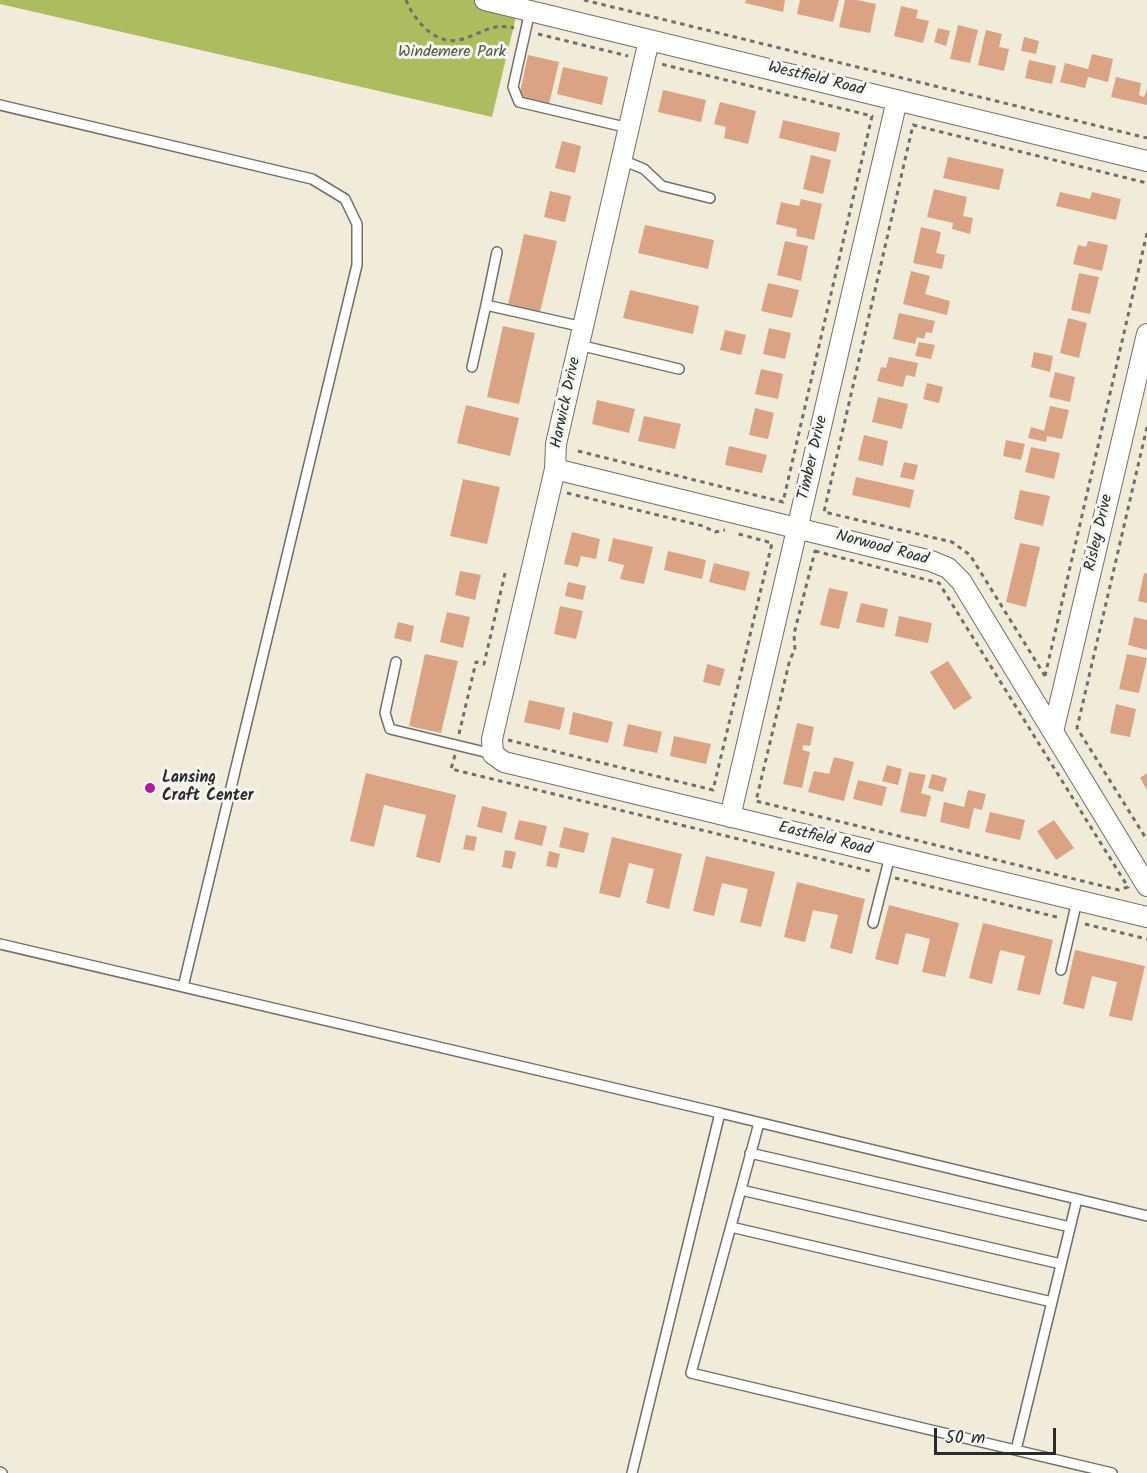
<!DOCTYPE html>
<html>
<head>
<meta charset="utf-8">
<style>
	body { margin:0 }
	#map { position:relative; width:1147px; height:1473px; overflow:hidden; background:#f1ecda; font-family:Kalam,sans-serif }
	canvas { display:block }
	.scale { position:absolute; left:934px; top:1428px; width:122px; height:27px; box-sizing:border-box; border:3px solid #2b2b2b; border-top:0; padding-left:8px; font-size:18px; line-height:21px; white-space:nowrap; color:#2b2b2b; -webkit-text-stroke:4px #f6f6f2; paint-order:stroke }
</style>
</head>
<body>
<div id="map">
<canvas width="1147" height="1473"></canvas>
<div class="scale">50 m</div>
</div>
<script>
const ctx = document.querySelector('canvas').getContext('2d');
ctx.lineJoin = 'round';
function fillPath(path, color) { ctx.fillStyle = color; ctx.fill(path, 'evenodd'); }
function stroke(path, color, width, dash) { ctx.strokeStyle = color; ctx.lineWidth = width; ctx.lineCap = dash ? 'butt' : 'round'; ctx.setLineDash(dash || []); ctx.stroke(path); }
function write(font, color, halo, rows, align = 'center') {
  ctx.font = font + ' Kalam,sans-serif'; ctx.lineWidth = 6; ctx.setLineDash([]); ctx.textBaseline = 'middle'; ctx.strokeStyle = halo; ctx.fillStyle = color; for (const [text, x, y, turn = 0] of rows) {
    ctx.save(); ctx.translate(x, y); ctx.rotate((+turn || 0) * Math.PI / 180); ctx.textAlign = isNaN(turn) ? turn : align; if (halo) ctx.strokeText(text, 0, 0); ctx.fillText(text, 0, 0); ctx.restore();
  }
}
fillPath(new Path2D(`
	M 0,0 L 520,0 L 492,117 L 0,4 Z`), '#adbc5f');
fillPath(new Path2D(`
	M 746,0 L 785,0 L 783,12 L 745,3 Z
	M 800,0 L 839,0 L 833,22 L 797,14 Z
	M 845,0 L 857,0 L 876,4 L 870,33 L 839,27 Z
	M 901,6 L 918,10 L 916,18 L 929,21 L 923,43 L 894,36 Z
	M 958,25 L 978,30 L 970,63 L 950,59 Z
	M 938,28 L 950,31 L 946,46 L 934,42 Z
	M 986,30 L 1002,34 L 999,47 L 1009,49 L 1004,71 L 978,65 Z
	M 1024,37 L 1039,41 L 1036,54 L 1021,51 Z
	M 1092,54 L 1113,59 L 1108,82 L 1088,77 L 1085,88 L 1060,82 L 1065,63 L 1088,69 Z
	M 528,55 L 559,62 L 549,104 L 519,97 Z
	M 1029,60 L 1056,66 L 1052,84 L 1025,78 Z
	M 563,67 L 608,77 L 602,105 L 557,94 Z
	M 1116,77 L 1141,83 L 1139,95 L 1144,97 L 1147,89 L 1147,105 L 1111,97 Z
	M 663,90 L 706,100 L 701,122 L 658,112 Z
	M 720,102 L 756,111 L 748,144 L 724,138 L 726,127 L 714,124 Z
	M 783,120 L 840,133 L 836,152 L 779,138 Z
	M 562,141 L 581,146 L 575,173 L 555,168 Z
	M 811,155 L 831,160 L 823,194 L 803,189 Z
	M 948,157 L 1004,169 L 999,190 L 943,178 Z
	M 934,189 L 967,197 L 963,216 L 973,218 L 970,234 L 952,229 L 953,223 L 927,217 Z
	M 550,191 L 571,196 L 565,222 L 544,217 Z
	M 1060,192 L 1090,199 L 1092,192 L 1121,199 L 1116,220 L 1056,206 Z
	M 801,199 L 822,204 L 814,240 L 796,236 L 797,229 L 776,224 L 781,202 L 799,206 Z
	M 645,225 L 714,240 L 708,269 L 638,253 Z
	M 921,227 L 941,232 L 936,253 L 945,255 L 942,269 L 913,263 Z
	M 524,234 L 557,241 L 540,312 L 508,305 Z
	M 785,241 L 808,246 L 801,281 L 777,275 Z
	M 1088,241 L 1108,245 L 1102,271 L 1073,264 L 1078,245 L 1086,247 Z
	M 911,271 L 930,276 L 925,294 L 950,301 L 947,315 L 903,304 Z
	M 1079,273 L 1099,277 L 1090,314 L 1071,310 Z
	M 768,283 L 799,290 L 792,318 L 761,311 Z
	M 630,290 L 699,306 L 693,334 L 623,318 Z
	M 899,313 L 935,321 L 932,333 L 926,332 L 924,339 L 917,337 L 915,344 L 893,339 Z
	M 1068,318 L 1087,323 L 1079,358 L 1060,353 Z
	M 503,326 L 535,333 L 519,404 L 487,397 Z
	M 769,328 L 791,333 L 785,359 L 763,354 Z
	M 725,330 L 746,335 L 741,355 L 720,350 Z
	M 919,342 L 935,345 L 931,359 L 915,356 Z
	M 1034,352 L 1053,356 L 1050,372 L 1031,367 Z
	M 889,357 L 918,363 L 915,377 L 906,375 L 903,387 L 877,381 L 881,367 L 886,368 Z
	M 761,369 L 783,374 L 778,399 L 755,394 Z
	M 1055,372 L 1075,377 L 1070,402 L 1049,397 Z
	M 927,383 L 943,387 L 939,403 L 923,399 Z
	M 878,397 L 908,404 L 902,429 L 872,422 Z
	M 597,400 L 635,409 L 629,433 L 592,424 Z
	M 466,405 L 519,418 L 510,456 L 457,443 Z
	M 1050,406 L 1069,410 L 1062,439 L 1047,436 L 1046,442 L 1028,438 L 1031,427 L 1044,431 Z
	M 755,408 L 774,413 L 768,439 L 749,435 Z
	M 644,416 L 681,424 L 675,449 L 638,441 Z
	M 864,435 L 888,441 L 883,466 L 858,460 Z
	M 1006,440 L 1025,444 L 1021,460 L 1003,456 Z
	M 729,446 L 767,455 L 762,473 L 725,465 Z
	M 1031,447 L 1060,453 L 1054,479 L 1025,472 Z
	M 904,462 L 918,465 L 914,480 L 900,477 Z
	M 856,477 L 914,490 L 910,508 L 852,495 Z
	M 463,479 L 500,487 L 487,544 L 450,536 Z
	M 1020,490 L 1050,496 L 1043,526 L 1014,519 Z
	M 572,532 L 600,539 L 596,559 L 581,556 L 578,567 L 564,564 Z
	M 613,538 L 653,547 L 644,584 L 620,579 L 624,565 L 608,561 Z
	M 1020,543 L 1040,547 L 1026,607 L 1006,602 Z
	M 668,551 L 706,560 L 702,579 L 664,570 Z
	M 714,563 L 750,572 L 745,591 L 709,582 Z
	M 460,571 L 481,575 L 475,600 L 455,595 Z
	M 1144,573 L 1147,574 L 1147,603 L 1138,601 Z
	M 568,582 L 586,586 L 583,600 L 565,596 Z
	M 829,588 L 848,592 L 839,629 L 820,625 Z
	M 861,603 L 888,609 L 884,628 L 856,622 Z
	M 560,606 L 583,611 L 576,639 L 554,634 Z
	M 447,612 L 470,617 L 463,648 L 440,642 Z
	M 899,616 L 932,623 L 928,643 L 895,636 Z
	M 1134,617 L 1147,620 L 1147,650 L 1128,645 Z
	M 398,622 L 414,626 L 411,642 L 394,638 Z
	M 425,654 L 458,661 L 441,733 L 409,726 Z
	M 1127,654 L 1147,658 L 1139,693 L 1119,689 Z
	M 948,661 L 972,698 L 954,710 L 930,672 Z
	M 707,664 L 725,669 L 720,686 L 703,682 Z
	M 529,700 L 565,708 L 560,730 L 524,722 Z
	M 1116,704 L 1136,709 L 1130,737 L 1110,733 Z
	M 573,712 L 613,722 L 608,743 L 569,734 Z
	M 797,723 L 814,727 L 810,746 L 803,745 L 802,750 L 810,752 L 802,788 L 783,784 Z
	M 628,724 L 662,732 L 657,753 L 623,746 Z
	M 674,736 L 711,744 L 706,764 L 670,756 Z
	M 834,757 L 854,762 L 844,801 L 808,792 L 814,771 L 829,774 Z
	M 887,765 L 902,769 L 898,785 L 882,781 Z
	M 909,772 L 926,775 L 921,793 L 931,796 L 926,817 L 900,812 Z
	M 366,773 L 456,795 L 440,863 L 416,857 L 426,815 L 384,805 L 374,847 L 350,841 Z
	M 1147,773 L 1147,790 L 1140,778 Z
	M 932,774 L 947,778 L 943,792 L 928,788 Z
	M 858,780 L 887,787 L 882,806 L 853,799 Z
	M 968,790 L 986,794 L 982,810 L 974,808 L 969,829 L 940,822 L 944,802 L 964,807 Z
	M 482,806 L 507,812 L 502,833 L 477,827 Z
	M 990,812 L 1025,820 L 1020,840 L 985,832 Z
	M 519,820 L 547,826 L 542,846 L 514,839 Z
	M 1054,820 L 1074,848 L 1056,860 L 1037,831 Z
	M 564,827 L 589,833 L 584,853 L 559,847 Z
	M 466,835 L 477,837 L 474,851 L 463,849 Z
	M 612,837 L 682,854 L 669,909 L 646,903 L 654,869 L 629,863 L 620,898 L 599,893 Z
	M 505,850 L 516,852 L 512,869 L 502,867 Z
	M 549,851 L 560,854 L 557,868 L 546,866 Z
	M 706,856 L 775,872 L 761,927 L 740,922 L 748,889 L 722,883 L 714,916 L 693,911 Z
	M 797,882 L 865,899 L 852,954 L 830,948 L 838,915 L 813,910 L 805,942 L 784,937 Z
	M 889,905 L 959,923 L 945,977 L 922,972 L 930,939 L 906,933 L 898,965 L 875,959 Z
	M 983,923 L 1053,940 L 1040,995 L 1017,990 L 1025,956 L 1000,950 L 992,984 L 969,978 Z
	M 1075,950 L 1145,966 L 1132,1021 L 1109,1016 L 1117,982 L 1092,976 L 1084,1009 L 1063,1004 Z`), '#daa384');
const service = new Path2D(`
	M 530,11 L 513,87 L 519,102 L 629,128
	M 0,105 L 312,179 L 345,199 L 357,224 L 357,265 L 183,987
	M 622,160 L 644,169 L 662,186 L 710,198
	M 497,252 L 486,305 L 583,327
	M 579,345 L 679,369
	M 472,367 L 486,305
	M 396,662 L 385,713 L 390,729 L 493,754
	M 873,923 L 890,856
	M 0,944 L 720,1113 L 632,1473
	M 1061,970 L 1077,901
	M 720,1113 L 1147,1216
	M 759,1123 L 691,1373 L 1112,1473
	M 750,1153 L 1070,1227
	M 741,1190 L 1061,1264
	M 731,1227 L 1052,1302
	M 1016,1450 L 1077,1199
	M 0,1472 L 2,1473`);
const minor = new Path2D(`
	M 485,0 L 1147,161
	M 649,40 L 556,444 L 555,469 L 492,739 L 493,754 L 504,762 L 1147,917
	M 555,469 L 931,561 L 948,568 L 961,581 L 1147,886
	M 1053,732 L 1147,334
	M 730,817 L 897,100`);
stroke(service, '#706f68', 12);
stroke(minor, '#706f68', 22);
stroke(new Path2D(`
	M 406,0 C 414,20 435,45 459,40 C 481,35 490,22 514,28
	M 584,0 L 1147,138
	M 538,34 L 628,56
	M 1147,427 L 1077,728 L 1147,840
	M 578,451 L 783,502 L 872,116 L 661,64
	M 567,493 L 703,526 L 715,532 L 725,530
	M 815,551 L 939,583 L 1128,887 L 1119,890 L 756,801 L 790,659 L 795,650 L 794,634 Z
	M 1045,676 L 970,555 L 952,542 L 824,512 L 913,125 L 1147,183
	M 1045,676 L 1147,233
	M 459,734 L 476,662 L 484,664 L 506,569
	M 508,740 L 713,790 L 772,543 L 735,533
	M 455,755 L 451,769 L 874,872
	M 895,878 L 1061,918
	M 1085,924 L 1147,939`), '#706f68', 3, [4.5, 4.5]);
stroke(service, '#fff', 9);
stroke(minor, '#fff', 20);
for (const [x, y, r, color] of [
	[150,788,6,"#b5179e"]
]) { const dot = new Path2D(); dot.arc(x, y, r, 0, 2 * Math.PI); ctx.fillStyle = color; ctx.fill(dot); stroke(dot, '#f6f6f2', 2); }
write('16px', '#52563b', '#f6f6f2', [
	["Windemere Park",452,53]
]);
write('16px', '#2b2b2b', '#f6f6f2', [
	["Westfield Road",816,80,14],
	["Harwick Drive",567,403,-78],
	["Timber Drive",814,458,-77],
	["Risley Drive",1100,533,-77],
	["Norwood Road",882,549,15],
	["Eastfield Road",825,840,14]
]);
write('bold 16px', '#2b2b2b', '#f6f6f2', [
	["Lansing",162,779],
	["Craft Center",162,797]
], 'left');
</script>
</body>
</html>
